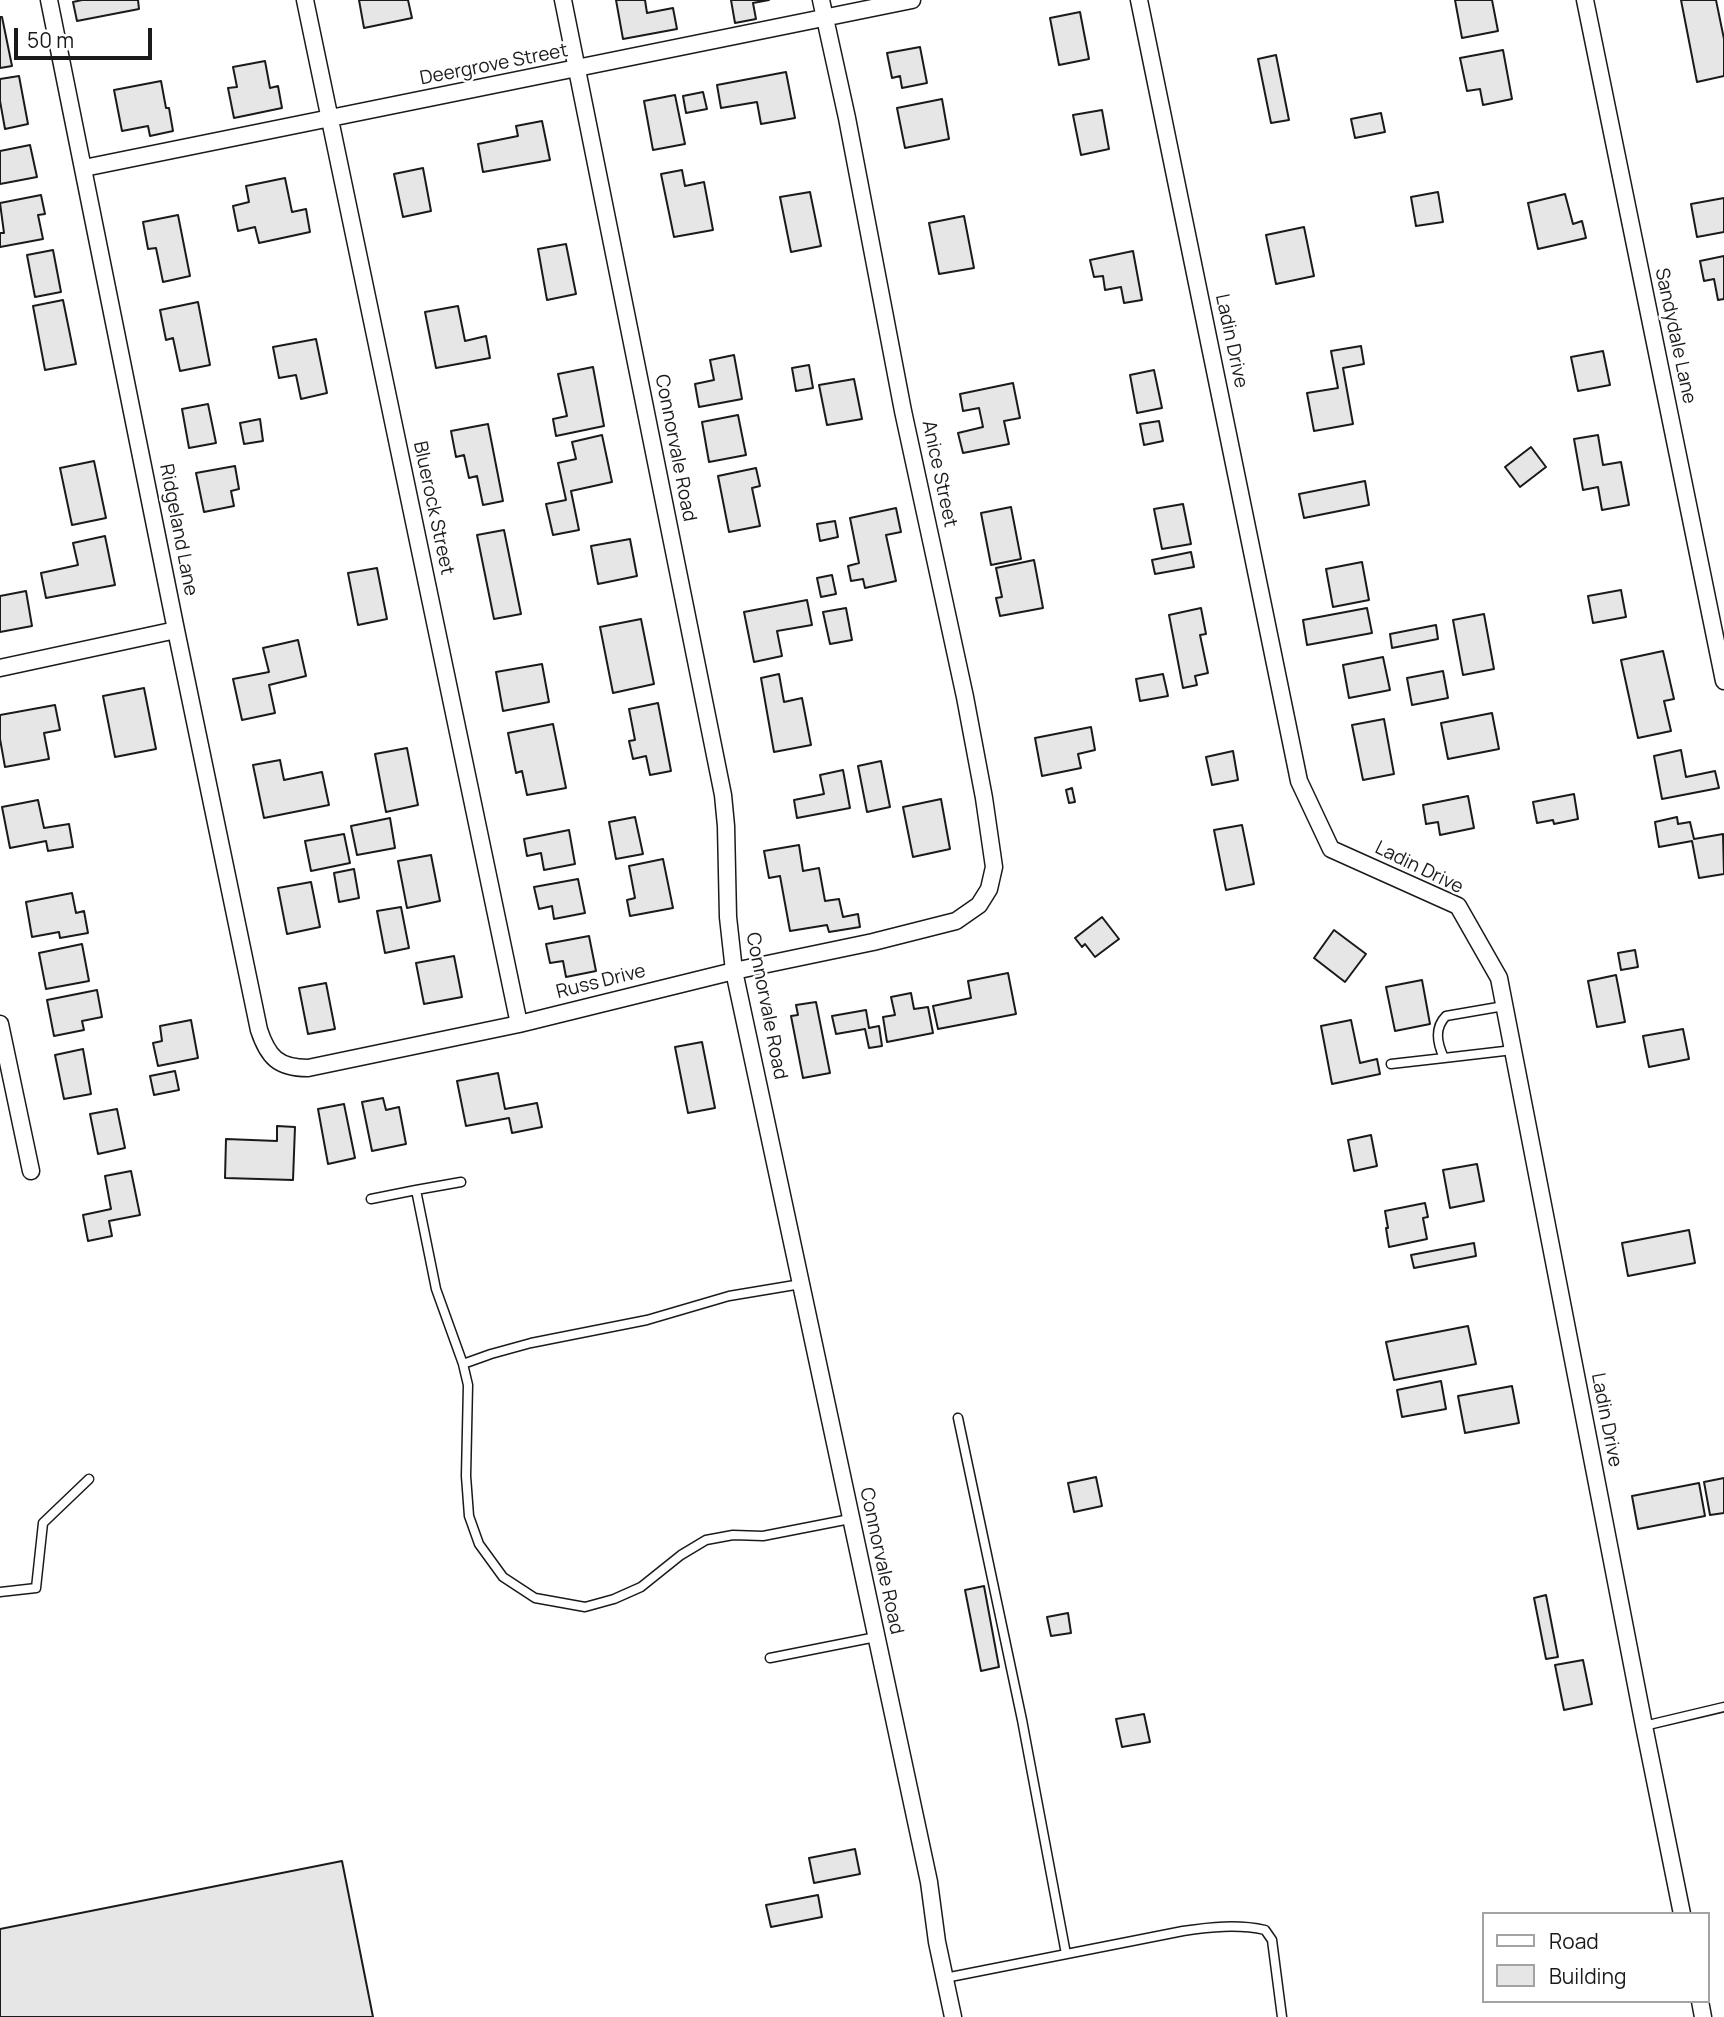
<!DOCTYPE html>
<html>
<head>
<meta charset="utf-8">
<style>
	body { margin:0 }
	#map { position:relative; width:1724px; height:2017px; overflow:hidden; background:#fff; font-family:Manrope,sans-serif }
	canvas { display:block }
	.legend { position:absolute; left:1482px; top:1912px; width:228px; height:91px; box-sizing:border-box; background:#fff; border:2px solid #a3a3a3; margin:0; padding:9px 12px; list-style:none; font-size:21px; color:#1a1a1a }
	.legend li { display:flex; align-items:center; gap:14px; height:35px }
	.legend b { width:35px; border:2px solid #a3a3a3 }
	.scale { position:absolute; left:14px; top:28px; width:138px; height:32px; box-sizing:border-box; border:4px solid #1a1a1a; border-top:0; padding-left:9px; font-size:21px; line-height:24px; white-space:nowrap; color:#1a1a1a; -webkit-text-stroke:5px #fff; paint-order:stroke }
</style>
</head>
<body>
<div id="map">
<canvas width="1724" height="2017"></canvas>
<ul class="legend">
<li><b style="height:9px;background:#fff"></b>Road</li>
<li><b style="height:19px;background:#e6e6e6"></b>Building</li>
</ul>
<div class="scale">50 m</div>
</div>
<script>
const ctx = document.querySelector('canvas').getContext('2d');
ctx.lineJoin = 'round';
function fillPath(path, color) { ctx.fillStyle = color; ctx.fill(path, 'evenodd'); }
function stroke(path, color, width, dash) { ctx.strokeStyle = color; ctx.lineWidth = width; ctx.lineCap = dash ? 'butt' : 'round'; ctx.setLineDash(dash || []); ctx.stroke(path); }
function write(font, color, halo, rows, align = 'center') {
  ctx.font = font + ' Manrope,sans-serif'; ctx.lineWidth = 5; ctx.setLineDash([]); ctx.textBaseline = 'middle'; ctx.strokeStyle = halo; ctx.fillStyle = color; for (const [text, x, y, turn = 0] of rows) {
    ctx.save(); ctx.translate(x, y); ctx.rotate((+turn || 0) * Math.PI / 180); ctx.textAlign = isNaN(turn) ? turn : align; if (halo) ctx.strokeText(text, 0, 0); ctx.fillText(text, 0, 0); ctx.restore();
  }
}
const building = new Path2D(`
	M 82,0 L 138,0 L 139,9 L 77,21 L 73,2 Z
	M 359,0 L 408,0 L 412,18 L 364,28 Z
	M 616,0 L 645,0 L 647,13 L 673,8 L 677,29 L 623,39 Z
	M 731,0 L 769,0 L 753,3 L 756,19 L 735,23 Z
	M 1455,0 L 1492,0 L 1498,31 L 1462,38 Z
	M 1681,0 L 1716,0 L 1724,39 L 1724,76 L 1697,82 Z
	M 1080,12 L 1089,59 L 1059,65 L 1050,18 Z
	M 0,17 L 2,17 L 12,66 L 0,68 Z
	M 920,47 L 927,83 L 902,88 L 900,76 L 892,78 L 887,53 Z
	M 1503,50 L 1512,99 L 1483,105 L 1480,89 L 1467,91 L 1460,58 Z
	M 1276,55 L 1289,120 L 1271,123 L 1258,59 Z
	M 265,61 L 270,88 L 278,86 L 282,108 L 234,118 L 228,88 L 237,87 L 233,67 Z
	M 786,72 L 795,118 L 761,124 L 757,102 L 721,108 L 717,85 Z
	M 19,76 L 28,124 L 5,129 L 0,101 L 0,79 Z
	M 161,81 L 166,108 L 169,108 L 173,131 L 150,136 L 148,126 L 122,131 L 114,90 Z
	M 703,92 L 707,109 L 686,113 L 683,96 Z
	M 675,95 L 685,144 L 653,150 L 644,101 Z
	M 942,99 L 949,139 L 905,148 L 897,108 Z
	M 1102,110 L 1109,149 L 1081,155 L 1073,115 Z
	M 1381,113 L 1385,132 L 1355,138 L 1351,119 Z
	M 542,121 L 550,160 L 483,172 L 478,144 L 518,136 L 516,126 Z
	M 30,145 L 37,177 L 0,184 L 0,151 Z
	M 423,168 L 431,211 L 403,217 L 394,174 Z
	M 682,170 L 685,186 L 704,182 L 713,230 L 674,237 L 661,174 Z
	M 285,178 L 292,212 L 306,209 L 310,232 L 259,243 L 255,227 L 238,231 L 233,206 L 249,202 L 246,186 Z
	M 810,192 L 821,246 L 791,252 L 780,197 Z
	M 1438,192 L 1443,222 L 1416,226 L 1411,197 Z
	M 1565,194 L 1573,224 L 1582,221 L 1586,238 L 1538,249 L 1528,203 Z
	M 41,195 L 45,214 L 38,215 L 43,239 L 0,247 L 0,233 L 4,233 L 0,203 Z
	M 1724,198 L 1724,232 L 1697,237 L 1691,204 Z
	M 178,215 L 190,276 L 163,282 L 156,248 L 148,249 L 143,222 Z
	M 964,216 L 974,268 L 939,274 L 929,223 Z
	M 1304,227 L 1314,276 L 1276,284 L 1266,235 Z
	M 566,244 L 576,294 L 547,300 L 538,249 Z
	M 53,250 L 61,292 L 35,297 L 27,255 Z
	M 1133,251 L 1142,300 L 1124,303 L 1121,287 L 1105,290 L 1103,276 L 1094,277 L 1090,260 Z
	M 1724,256 L 1724,299 L 1718,300 L 1714,279 L 1704,281 L 1700,261 Z
	M 63,300 L 76,364 L 45,370 L 33,306 Z
	M 198,302 L 210,365 L 180,371 L 173,338 L 166,340 L 160,310 Z
	M 458,306 L 465,341 L 486,336 L 490,358 L 436,368 L 425,312 Z
	M 316,339 L 327,393 L 301,399 L 296,375 L 279,378 L 273,347 Z
	M 1361,346 L 1364,364 L 1343,368 L 1353,424 L 1314,431 L 1307,393 L 1338,388 L 1331,351 Z
	M 1603,351 L 1610,385 L 1578,391 L 1571,357 Z
	M 734,355 L 742,399 L 699,407 L 695,384 L 714,380 L 710,360 Z
	M 809,365 L 813,388 L 796,391 L 792,368 Z
	M 593,367 L 604,426 L 556,436 L 553,419 L 567,416 L 558,374 Z
	M 1154,370 L 1162,408 L 1137,413 L 1130,375 Z
	M 854,379 L 862,419 L 827,425 L 819,385 Z
	M 1013,383 L 1020,418 L 1004,421 L 1009,444 L 963,453 L 958,433 L 983,427 L 979,408 L 963,411 L 960,394 Z
	M 208,404 L 216,443 L 189,448 L 182,409 Z
	M 738,415 L 746,455 L 709,462 L 702,422 Z
	M 260,419 L 263,441 L 244,444 L 240,423 Z
	M 1159,421 L 1163,441 L 1144,445 L 1140,424 Z
	M 488,424 L 503,501 L 483,505 L 477,476 L 469,478 L 464,455 L 456,457 L 451,431 Z
	M 602,435 L 612,482 L 571,491 L 579,530 L 553,535 L 546,504 L 566,500 L 558,463 L 576,459 L 572,442 Z
	M 1598,435 L 1603,465 L 1621,462 L 1629,505 L 1602,510 L 1598,487 L 1583,490 L 1574,439 Z
	M 1531,447 L 1546,467 L 1520,487 L 1505,467 Z
	M 94,461 L 106,518 L 72,525 L 60,468 Z
	M 235,466 L 239,489 L 231,491 L 234,506 L 204,512 L 196,473 Z
	M 756,468 L 760,486 L 752,488 L 760,526 L 729,532 L 718,476 Z
	M 1365,481 L 1369,505 L 1304,518 L 1299,494 Z
	M 1183,504 L 1191,544 L 1162,549 L 1154,509 Z
	M 1011,507 L 1021,559 L 991,565 L 981,513 Z
	M 896,508 L 901,532 L 886,535 L 896,581 L 865,588 L 863,579 L 851,581 L 848,566 L 859,563 L 850,518 Z
	M 835,521 L 838,537 L 820,541 L 817,524 Z
	M 504,530 L 521,614 L 494,619 L 477,535 Z
	M 105,536 L 115,585 L 46,598 L 41,573 L 78,565 L 73,543 Z
	M 630,539 L 637,576 L 598,584 L 591,546 Z
	M 1191,552 L 1194,567 L 1155,574 L 1152,560 Z
	M 1034,560 L 1043,608 L 1000,616 L 996,598 L 1002,597 L 996,568 Z
	M 1362,562 L 1369,600 L 1333,607 L 1326,569 Z
	M 377,568 L 387,619 L 358,625 L 348,573 Z
	M 832,575 L 836,594 L 821,597 L 817,578 Z
	M 1621,590 L 1626,617 L 1593,623 L 1588,596 Z
	M 26,591 L 32,626 L 0,632 L 0,596 Z
	M 807,600 L 812,625 L 777,631 L 782,656 L 754,662 L 744,612 Z
	M 846,608 L 852,640 L 830,644 L 823,612 Z
	M 1201,608 L 1206,634 L 1200,635 L 1208,673 L 1195,676 L 1197,685 L 1183,688 L 1169,615 Z
	M 1367,608 L 1372,633 L 1307,645 L 1303,620 Z
	M 1484,614 L 1494,669 L 1463,675 L 1453,620 Z
	M 641,619 L 654,684 L 613,693 L 600,627 Z
	M 1436,625 L 1438,639 L 1392,648 L 1390,634 Z
	M 298,640 L 306,676 L 269,685 L 275,713 L 242,720 L 233,679 L 269,672 L 263,648 Z
	M 1663,651 L 1674,699 L 1664,701 L 1671,731 L 1638,738 L 1621,660 Z
	M 1383,657 L 1390,690 L 1349,698 L 1343,665 Z
	M 542,664 L 549,702 L 503,711 L 496,672 Z
	M 1443,671 L 1448,698 L 1412,705 L 1407,678 Z
	M 779,674 L 784,702 L 802,698 L 811,745 L 774,752 L 761,678 Z
	M 1163,674 L 1168,696 L 1140,701 L 1136,679 Z
	M 144,688 L 156,749 L 115,757 L 103,696 Z
	M 658,703 L 671,771 L 650,775 L 646,756 L 633,759 L 629,741 L 635,740 L 629,709 Z
	M 55,705 L 60,730 L 44,733 L 49,759 L 5,767 L 0,739 L 0,715 Z
	M 1492,713 L 1499,749 L 1448,759 L 1441,723 Z
	M 1384,719 L 1394,774 L 1363,780 L 1352,725 Z
	M 553,724 L 566,788 L 527,795 L 522,771 L 516,773 L 508,733 Z
	M 1091,727 L 1095,750 L 1078,754 L 1081,768 L 1042,776 L 1035,738 Z
	M 407,748 L 418,805 L 386,812 L 375,754 Z
	M 1681,750 L 1686,777 L 1715,771 L 1719,788 L 1662,799 L 1654,756 Z
	M 1233,751 L 1238,780 L 1212,785 L 1206,757 Z
	M 280,760 L 284,780 L 322,772 L 329,805 L 264,818 L 253,765 Z
	M 881,761 L 890,807 L 867,812 L 858,766 Z
	M 843,770 L 850,808 L 797,818 L 794,800 L 824,794 L 820,775 Z
	M 1072,788 L 1075,802 L 1069,803 L 1066,790 Z
	M 1574,794 L 1578,819 L 1554,824 L 1553,820 L 1537,823 L 1533,802 Z
	M 1468,796 L 1474,828 L 1440,835 L 1438,822 L 1426,824 L 1423,805 Z
	M 941,799 L 950,849 L 913,857 L 903,807 Z
	M 38,800 L 44,828 L 69,824 L 73,847 L 48,851 L 46,841 L 10,848 L 2,807 Z
	M 635,817 L 643,854 L 616,859 L 609,822 Z
	M 1677,817 L 1678,824 L 1690,822 L 1694,839 L 1723,834 L 1724,874 L 1699,878 L 1692,841 L 1659,847 L 1655,822 Z
	M 390,818 L 395,848 L 357,855 L 351,826 Z
	M 1242,825 L 1254,884 L 1226,890 L 1214,830 Z
	M 569,830 L 575,864 L 544,870 L 541,853 L 527,856 L 524,839 Z
	M 344,834 L 350,863 L 311,871 L 305,841 Z
	M 799,845 L 803,871 L 819,868 L 825,901 L 839,899 L 843,917 L 858,914 L 860,927 L 829,932 L 827,925 L 790,931 L 780,876 L 769,878 L 764,851 Z
	M 431,855 L 440,901 L 407,908 L 398,861 Z
	M 663,859 L 673,908 L 630,916 L 627,900 L 635,898 L 629,866 Z
	M 354,869 L 359,898 L 339,902 L 334,873 Z
	M 578,879 L 585,913 L 554,919 L 552,906 L 539,909 L 534,887 Z
	M 311,882 L 320,927 L 287,934 L 278,888 Z
	M 72,893 L 76,913 L 84,911 L 88,933 L 60,938 L 59,932 L 32,937 L 26,902 Z
	M 401,907 L 409,948 L 385,953 L 377,911 Z
	M 1102,917 L 1119,939 L 1095,957 L 1085,944 L 1082,947 L 1075,938 Z
	M 1334,930 L 1366,954 L 1345,982 L 1314,958 Z
	M 589,936 L 596,971 L 566,977 L 563,961 L 550,963 L 546,944 Z
	M 82,944 L 89,981 L 46,989 L 39,953 Z
	M 1635,950 L 1638,967 L 1621,970 L 1618,953 Z
	M 454,956 L 462,997 L 424,1004 L 416,963 Z
	M 1008,973 L 1016,1014 L 938,1029 L 933,1006 L 971,998 L 968,981 Z
	M 1616,975 L 1625,1022 L 1597,1027 L 1588,981 Z
	M 1422,980 L 1430,1024 L 1395,1031 L 1386,987 Z
	M 326,983 L 335,1029 L 308,1034 L 299,988 Z
	M 97,990 L 102,1017 L 82,1021 L 84,1030 L 54,1036 L 47,1000 Z
	M 911,993 L 914,1009 L 928,1007 L 933,1033 L 887,1042 L 883,1017 L 895,1015 L 891,997 Z
	M 816,1002 L 830,1073 L 803,1078 L 791,1016 L 798,1015 L 796,1005 Z
	M 866,1010 L 869,1028 L 879,1026 L 882,1046 L 869,1048 L 865,1029 L 836,1034 L 832,1016 Z
	M 191,1020 L 198,1058 L 158,1066 L 153,1043 L 162,1041 L 160,1026 Z
	M 1351,1020 L 1360,1063 L 1377,1059 L 1380,1074 L 1332,1084 L 1321,1026 Z
	M 1683,1029 L 1689,1059 L 1649,1067 L 1643,1036 Z
	M 702,1042 L 715,1108 L 688,1113 L 675,1047 Z
	M 83,1049 L 91,1094 L 64,1099 L 55,1055 Z
	M 175,1071 L 179,1090 L 154,1095 L 150,1076 Z
	M 498,1073 L 505,1109 L 537,1103 L 542,1127 L 512,1133 L 509,1118 L 466,1126 L 457,1081 Z
	M 383,1098 L 386,1110 L 399,1107 L 406,1144 L 372,1151 L 362,1102 Z
	M 344,1104 L 355,1158 L 328,1164 L 318,1109 Z
	M 117,1109 L 125,1148 L 98,1154 L 90,1114 Z
	M 277,1126 L 295,1127 L 293,1180 L 225,1178 L 226,1139 L 277,1141 Z
	M 1371,1135 L 1377,1166 L 1354,1171 L 1348,1140 Z
	M 1477,1164 L 1484,1201 L 1450,1208 L 1443,1170 Z
	M 131,1171 L 140,1215 L 109,1221 L 112,1236 L 88,1241 L 83,1215 L 111,1209 L 105,1176 Z
	M 1425,1203 L 1428,1217 L 1423,1218 L 1427,1239 L 1389,1247 L 1386,1228 L 1388,1228 L 1385,1211 Z
	M 1689,1230 L 1695,1263 L 1628,1276 L 1622,1243 Z
	M 1474,1243 L 1476,1256 L 1414,1268 L 1411,1255 Z
	M 1468,1326 L 1476,1364 L 1394,1380 L 1386,1342 Z
	M 1441,1381 L 1446,1409 L 1402,1417 L 1397,1390 Z
	M 1512,1386 L 1519,1423 L 1465,1433 L 1458,1396 Z
	M 1096,1477 L 1102,1506 L 1074,1512 L 1068,1483 Z
	M 1724,1478 L 1724,1513 L 1710,1515 L 1704,1482 Z
	M 1699,1483 L 1705,1516 L 1638,1529 L 1632,1496 Z
	M 984,1586 L 999,1667 L 981,1671 L 965,1590 Z
	M 1546,1595 L 1558,1657 L 1546,1659 L 1534,1598 Z
	M 1068,1613 L 1071,1633 L 1051,1636 L 1047,1617 Z
	M 1583,1660 L 1592,1704 L 1564,1710 L 1555,1665 Z
	M 1144,1714 L 1150,1742 L 1122,1747 L 1116,1719 Z
	M 855,1849 L 860,1874 L 814,1883 L 809,1858 Z
	M 342,1861 L 373,2017 L 0,2017 L 0,1929 Z
	M 818,1895 L 822,1917 L 771,1927 L 766,1905 Z`);
fillPath(building, '#e6e6e6');
stroke(building, '#1a1a1a', 2);
const lane = new Path2D(`
	M 1504,1006 L 1446,1016 C 1434,1028 1437,1043 1444,1058 L 1513,1050
	M 1391,1064 L 1444,1058
	M 416,1190 L 461,1182
	M 371,1199 L 416,1190 L 436,1289 L 463,1364 L 468,1385 L 466,1476 L 469,1516 L 479,1544 L 503,1577 L 535,1598 L 585,1607 L 614,1599 L 641,1587 L 681,1555 L 706,1540 L 733,1535 L 763,1536 L 850,1519
	M 463,1364 L 491,1354 L 531,1343 L 647,1320 L 729,1296 L 801,1284
	M 958,1418 L 1022,1720 L 1066,1954
	M 0,1592 L 36,1588 L 43,1523 L 89,1479
	M 770,1658 L 876,1637
	M 1644,1726 L 1724,1707
	M 945,1978 L 1183,1931 C 1210,1927 1238,1924 1265,1930 L 1272,1940 L 1282,2017`);
const street = new Path2D(`
	M 49,0 L 176,630 L 259,1030 C 268,1057 278,1068 308,1068 L 519,1024 L 734,971 L 873,942 L 956,921 L 979,905 L 989,889 L 994,867 L 984,798 L 965,697 L 903,411 L 847,118 L 821,0
	M 305,0 L 519,1024
	M 563,0 L 723,795 L 726,826 L 728,917 L 734,971 L 929,1882 L 937,1942 L 953,2017
	M 1139,0 L 1299,781 L 1331,849 L 1458,906 L 1499,978 L 1644,1726 L 1682,1914
	M 1585,0 L 1724,681
	M 84,168 L 912,0
	M 0,668 L 176,630
	M 0,1024 L 31,1171
	M 1700,2001 L 1703,2017`);
stroke(lane, '#1a1a1a', 11);
stroke(street, '#1a1a1a', 19);
stroke(lane, '#fff', 8);
stroke(street, '#fff', 16);
write('19px', '#1a1a1a', '#fff', [
	["Deergrove Street",494,65,-11],
	["Sandydale Lane",1675,336,78],
	["Ladin Drive",1231,341,78],
	["Connorvale Road",675,448,79],
	["Anice Street",939,474,78],
	["Bluerock Street",433,508,78],
	["Ridgeland Lane",178,530,79],
	["Ladin Drive",1419,868,26],
	["Russ Drive",601,982,-14],
	["Connorvale Road",766,1006,79],
	["Ladin Drive",1606,1420,79],
	["Connorvale Road",881,1561,78]
]);
</script>
</body>
</html>
